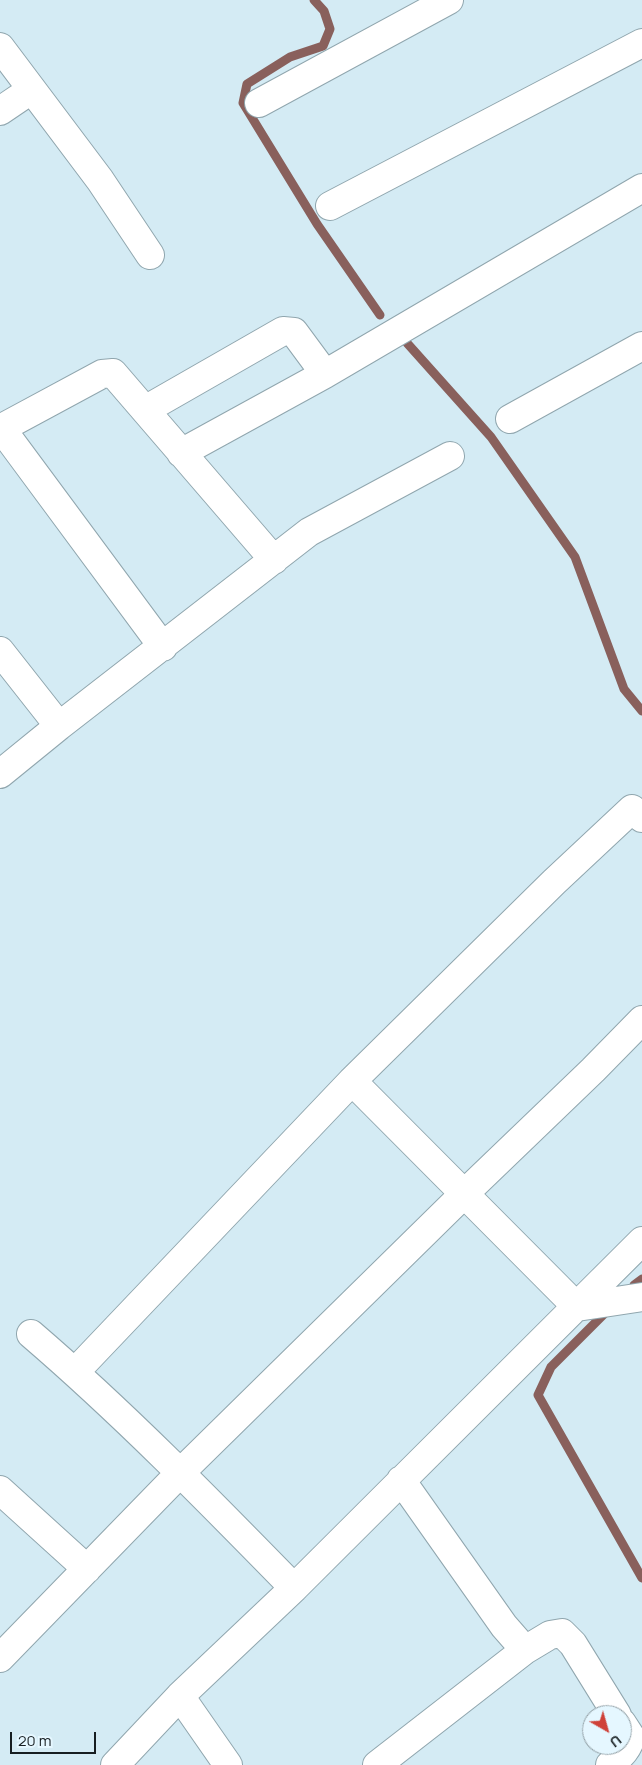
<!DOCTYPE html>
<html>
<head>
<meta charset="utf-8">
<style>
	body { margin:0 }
	#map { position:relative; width:642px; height:1765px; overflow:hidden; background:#d4ebf4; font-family:Manrope,sans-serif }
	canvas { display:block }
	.north { position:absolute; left:582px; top:1705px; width:50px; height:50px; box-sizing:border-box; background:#e5f7ff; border:1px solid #92a0a6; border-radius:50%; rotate:142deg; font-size:14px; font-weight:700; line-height:20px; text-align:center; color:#161e21 }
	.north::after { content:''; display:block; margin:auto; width:18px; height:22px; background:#cf4138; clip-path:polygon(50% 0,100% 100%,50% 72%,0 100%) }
	.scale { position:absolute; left:10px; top:1732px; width:86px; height:22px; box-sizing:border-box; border:2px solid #161e21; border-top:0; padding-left:6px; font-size:15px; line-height:18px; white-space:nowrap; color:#161e21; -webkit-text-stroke:4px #e5f7ff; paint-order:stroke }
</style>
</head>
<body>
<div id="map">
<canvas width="642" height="1765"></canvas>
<div class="north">U</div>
<div class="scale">20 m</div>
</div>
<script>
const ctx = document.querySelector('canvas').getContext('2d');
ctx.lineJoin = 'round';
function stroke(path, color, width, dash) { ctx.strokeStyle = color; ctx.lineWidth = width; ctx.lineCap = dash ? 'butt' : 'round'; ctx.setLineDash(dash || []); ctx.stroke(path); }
stroke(new Path2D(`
	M 314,0 L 324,11 L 330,29 L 323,46 L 290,57 L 247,84 L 243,103 L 317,224 L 380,315
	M 407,343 L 491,437 L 575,557 L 624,689 L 642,711
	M 634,1285 L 642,1279
	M 607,1311 L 551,1367 L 538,1395 L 642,1578`), '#89605c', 9);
const minor = new Path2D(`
	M 0,47 L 100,180 L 150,255
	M 259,103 L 449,0
	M 0,111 L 31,90
	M 330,206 L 642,43
	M 145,410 L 283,331 L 294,332 L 325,374
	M 510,419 L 642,346
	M 1,428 L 163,647
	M 0,429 L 102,374 L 113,373 L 274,560
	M 181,453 L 325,374 L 642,188
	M 0,651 L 59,726
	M 0,774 L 59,726 L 309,532 L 450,456
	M 352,1081 L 577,1307 L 642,1297
	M 31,1334 C 123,1413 209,1501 294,1588
	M 75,1372 L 352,1081 L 554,882 L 632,809 L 642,818
	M 0,1490 L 87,1569
	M 525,1650 L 550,1635 L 562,1633 L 573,1644 L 617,1715
	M 0,1658 L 180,1473 L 465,1193 L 593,1070 L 642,1020
	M 180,1696 L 228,1765
	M 115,1765 L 180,1696 L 294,1588 L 642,1241
	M 377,1765 L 525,1650 L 504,1626 L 401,1480
	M 610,1765 C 620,1756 628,1750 631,1737 L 622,1723`);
stroke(minor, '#90a6ae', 30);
stroke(minor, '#fff', 28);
</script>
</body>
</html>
